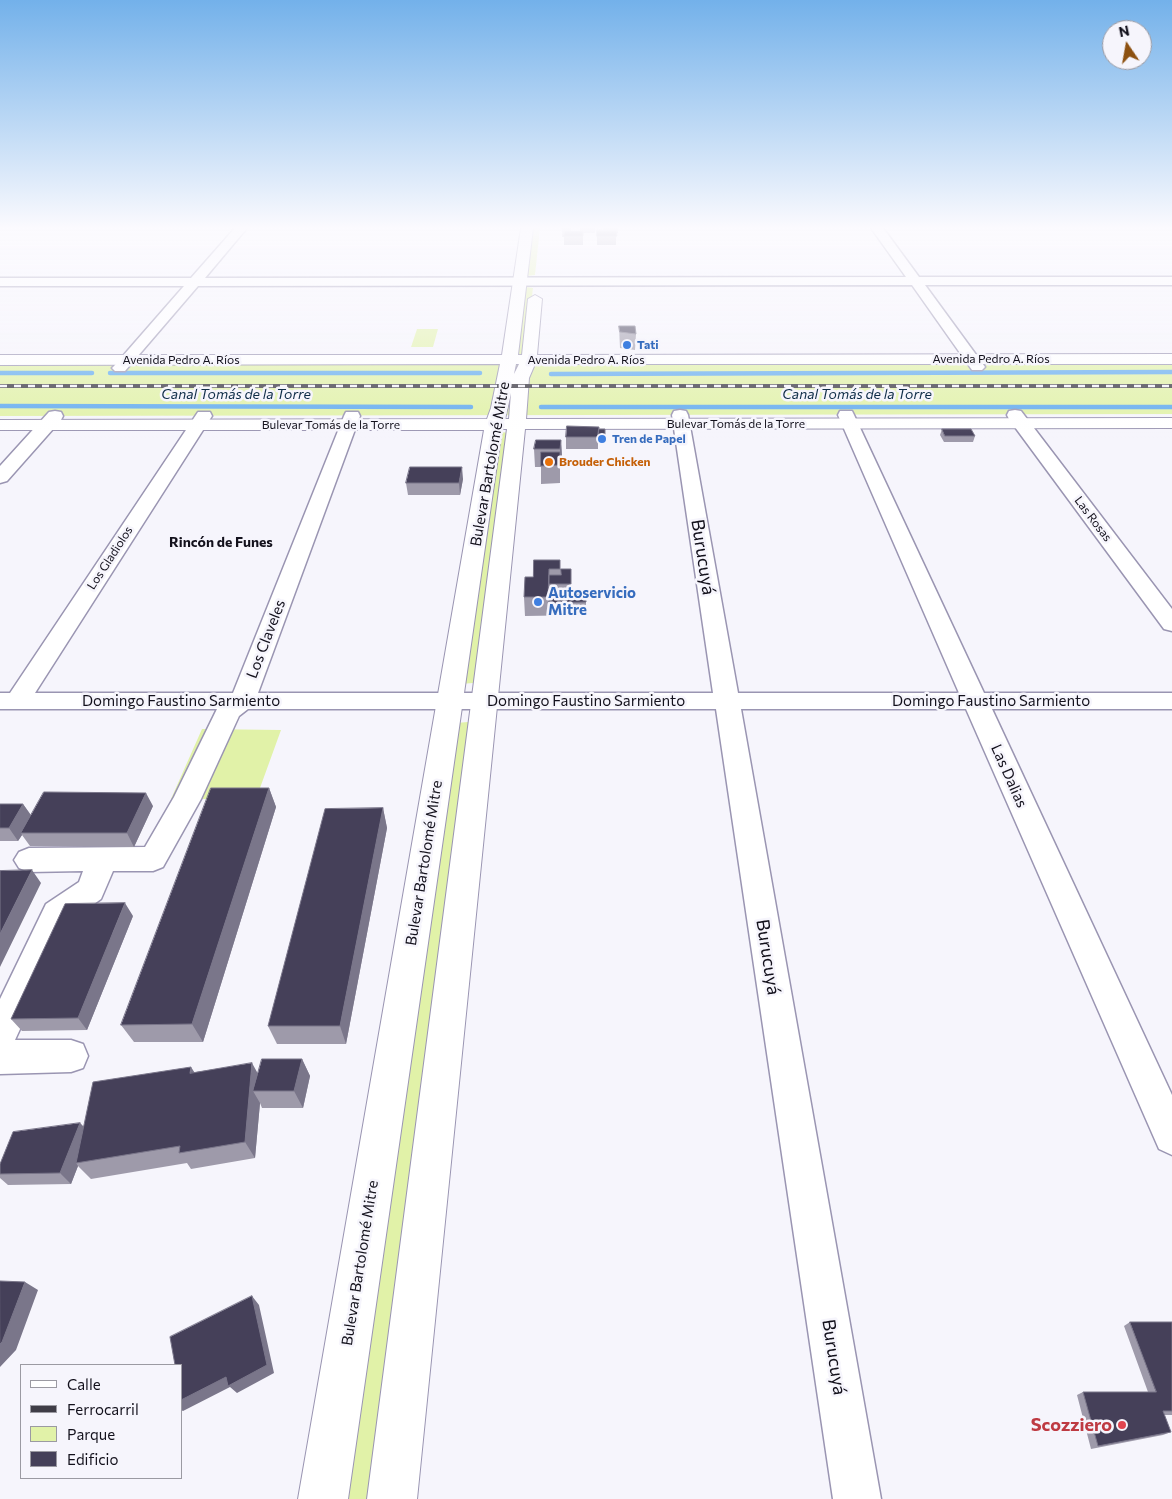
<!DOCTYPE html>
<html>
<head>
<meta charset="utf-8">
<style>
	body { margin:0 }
	#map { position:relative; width:1172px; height:1499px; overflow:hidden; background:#f6f5fc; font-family:Commissioner,sans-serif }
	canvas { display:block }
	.legend { position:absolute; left:20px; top:1364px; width:162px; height:115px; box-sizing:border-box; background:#f6f5fc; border:1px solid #9b9aa2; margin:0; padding:6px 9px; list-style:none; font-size:15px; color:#13111c }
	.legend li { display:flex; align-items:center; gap:10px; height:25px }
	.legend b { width:25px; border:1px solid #9b9aa2 }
	.north { position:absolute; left:1102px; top:20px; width:50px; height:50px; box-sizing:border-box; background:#f6f5fc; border:1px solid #9b9aa2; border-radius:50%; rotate:348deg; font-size:14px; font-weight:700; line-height:20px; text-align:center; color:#13111c }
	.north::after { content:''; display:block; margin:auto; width:18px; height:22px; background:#8d5111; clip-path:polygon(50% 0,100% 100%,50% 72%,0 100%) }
</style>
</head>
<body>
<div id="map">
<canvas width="1172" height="1499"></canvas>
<ul class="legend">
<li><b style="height:6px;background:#fff"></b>Calle</li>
<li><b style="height:6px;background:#3f3d47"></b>Ferrocarril</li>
<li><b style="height:14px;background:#e1f2a8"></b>Parque</li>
<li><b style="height:14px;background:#454059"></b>Edificio</li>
</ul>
<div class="north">N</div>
</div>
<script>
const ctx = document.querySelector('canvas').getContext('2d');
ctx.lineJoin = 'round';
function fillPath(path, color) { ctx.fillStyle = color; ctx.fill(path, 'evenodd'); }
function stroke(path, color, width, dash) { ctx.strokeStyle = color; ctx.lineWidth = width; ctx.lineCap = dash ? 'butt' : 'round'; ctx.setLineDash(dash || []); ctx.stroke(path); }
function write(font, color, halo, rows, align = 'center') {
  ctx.font = font + ' Commissioner,sans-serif'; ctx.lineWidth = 5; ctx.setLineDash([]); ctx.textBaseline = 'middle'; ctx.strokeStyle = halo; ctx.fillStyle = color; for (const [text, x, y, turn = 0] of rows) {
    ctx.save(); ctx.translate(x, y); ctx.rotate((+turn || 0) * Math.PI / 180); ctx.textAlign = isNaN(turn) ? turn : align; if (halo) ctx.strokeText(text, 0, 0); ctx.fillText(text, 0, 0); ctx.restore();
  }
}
fillPath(new Path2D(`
	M 532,228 L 540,228 L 535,275 L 526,276 Z
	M 526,287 L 533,288 L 525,354 L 517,356 Z
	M 417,329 L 438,329 L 433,347 L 411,347 Z
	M 1172,359 L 1172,414 L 0,416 L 0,360 Z
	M 502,432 L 508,433 L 477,678 L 473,683 L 460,684 Z
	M 468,722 L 471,723 L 375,1499 L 334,1499 L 456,723 Z
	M 202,729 L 281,730 L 256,799 L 171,799 Z`), '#e1f2a8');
stroke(new Path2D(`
	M 0,373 L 92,373
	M 110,373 L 480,373
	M 551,374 L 1172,372
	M 0,406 L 471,407
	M 541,407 L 1172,407`), '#64acee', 4.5);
const street = new Path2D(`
	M 235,228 L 247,228 L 205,278 L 906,277 L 871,228 L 883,228 L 919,277 L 1172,277 L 1172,285 L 925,285 L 985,367 L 982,370 L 972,370 L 912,285 L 198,286 L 125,371 L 115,371 L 112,368 L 115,365 L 184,286 L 0,286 L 0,278 L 191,278 Z
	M 680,410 L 686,411 L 688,415 L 738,693 L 959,693 L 838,415 L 840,411 L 852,411 L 854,415 L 984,693 L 1172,693 L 1172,709 L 992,709 L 1172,1095 L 1172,1155 L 1159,1149 L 966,709 L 741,709 L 881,1499 L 833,1499 L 716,709 L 248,709 L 239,716 L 201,799 L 163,867 L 153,871 L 113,871 L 101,899 L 69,922 L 15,1040 L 71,1040 L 83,1044 L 88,1056 L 83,1068 L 71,1072 L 0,1074 L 0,999 L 46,904 L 79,882 L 83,871 L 29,872 L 19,868 L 14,860 L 19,852 L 29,848 L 145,847 L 174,797 L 217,709 L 0,709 L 0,693 L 10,693 L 198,412 L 210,412 L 212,416 L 35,693 L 233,693 L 344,416 L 346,412 L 358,412 L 360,416 L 258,693 L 713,693 L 672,415 L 674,411 Z
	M 1015,410 L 1021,411 L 1172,609 L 1172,631 L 1164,629 L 1009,419 L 1007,415 L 1009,411 Z
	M 55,411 L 61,412 L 63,416 L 61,420 L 7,481 L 0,483 L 0,466 L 49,412 Z`);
const secondary = new Path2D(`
	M 521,228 L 533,228 L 518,355 L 522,355 L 528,299 L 535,295 L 542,299 L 537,355 L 1172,354 L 1172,364 L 535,364 L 529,378 L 526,419 L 1172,418 L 1172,428 L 525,429 L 417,1499 L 367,1499 L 507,429 L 502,429 L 348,1499 L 298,1499 L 484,430 L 0,430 L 0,420 L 487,419 L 491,408 L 500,364 L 0,365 L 0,355 L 502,355 ZM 516,364 L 519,364 L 514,374 ZM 511,393 L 509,419 L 505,419 Z`);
stroke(street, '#9a95b2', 3);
stroke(secondary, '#9a95b2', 2);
fillPath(street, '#fff');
fillPath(secondary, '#fff');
const rail = new Path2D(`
	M 0,386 L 1172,386`);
stroke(rail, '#3f3d47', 4);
stroke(rail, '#f6f5fc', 2.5, [7]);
fillPath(new Path2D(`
	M 562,228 L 571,228 L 571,231 L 580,231 L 580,228 L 595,228 L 595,233 L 583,233 L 583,245 L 564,245 L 564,237 L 562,237 Z
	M 603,228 L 618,228 L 618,233 L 616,233 L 616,245 L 597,245 L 597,230 L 603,230 Z
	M 619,326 L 636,334 L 635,350 L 620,348 Z
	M 599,429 L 605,429 L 605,443 L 598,443 L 598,449 L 566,449 L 566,437 Z
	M 942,429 L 975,436 L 973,442 L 944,442 L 940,435 Z
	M 561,440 L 562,458 L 560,467 L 560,483 L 541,484 L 541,467 L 535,467 L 534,449 Z
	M 463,479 L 460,495 L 408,495 L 406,483 Z
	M 534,560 L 561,569 L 571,584 L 572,594 L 586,594 L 586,615 L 525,616 L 524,597 L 533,577 Z
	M 269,788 L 276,807 L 203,1042 L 134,1042 L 121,1025 Z
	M 0,804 L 23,804 L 31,815 L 153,806 L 134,847 L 30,846 L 22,835 L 18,841 L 0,841 Z
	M 383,808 L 387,828 L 346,1044 L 277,1044 L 268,1026 Z
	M 133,916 L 87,1030 L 22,1031 L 11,1019 Z
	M 302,1059 L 310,1076 L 303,1108 L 262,1108 L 260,1103 L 255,1158 L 191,1169 L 187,1163 L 91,1179 L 78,1166 L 71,1184 L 8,1185 L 0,1178 L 0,1164 L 80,1123 L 84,1127 L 194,1073 L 258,1073 Z
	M 1130,1322 L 1172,1322 L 1172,1415 L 1164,1415 L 1171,1432 L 1163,1435 L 1091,1449 L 1077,1395 L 1083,1392 L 1148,1392 L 1124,1326 Z`), '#9e9aaa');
fillPath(new Path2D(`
	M 606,228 L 618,228 L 618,233 L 606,234 Z
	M 561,440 L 562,458 L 561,467 L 560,449 Z
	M 462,467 L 463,479 L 460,495 L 459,483 Z
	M 269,788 L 276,807 L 203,1042 L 192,1024 Z
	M 146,793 L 153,806 L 134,847 L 127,833 Z
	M 23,804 L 32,817 L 21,833 L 22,835 L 18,841 L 9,828 Z
	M 383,808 L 387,828 L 346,1044 L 340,1026 Z
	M 32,870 L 41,883 L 0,967 L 0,934 Z
	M 125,903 L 133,916 L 87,1030 L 78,1018 Z
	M 302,1059 L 310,1076 L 303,1108 L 294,1091 Z
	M 252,1063 L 262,1081 L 253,1091 L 260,1103 L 255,1158 L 245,1142 Z
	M 191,1067 L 202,1084 L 190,1073 Z
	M 80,1123 L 90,1134 L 76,1163 L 78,1166 L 71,1184 L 60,1173 Z
	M 25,1282 L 38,1290 L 16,1350 L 0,1367 L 0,1344 Z
	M 252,1296 L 259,1305 L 274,1373 L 237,1393 L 230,1387 L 183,1411 L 181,1410 L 181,1400 Z`), '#7a768a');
const building = new Path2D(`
	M 597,230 L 616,230 L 617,236 L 597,236 Z
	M 565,231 L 583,231 L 583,236 L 564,236 Z
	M 619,326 L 635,326 L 636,334 L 620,332 Z
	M 567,426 L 599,427 L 598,437 L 566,437 Z
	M 599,429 L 605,429 L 605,437 L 598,437 Z
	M 942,429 L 971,429 L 975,436 L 945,436 Z
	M 536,440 L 561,440 L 560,449 L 534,449 Z
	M 541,452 L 560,452 L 560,465 L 541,466 Z
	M 410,467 L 462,467 L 459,483 L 406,483 Z
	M 534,560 L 560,560 L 560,569 L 549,569 L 548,597 L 524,597 L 525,577 L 533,577 Z
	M 561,569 L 571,569 L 571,584 L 549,584 L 549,575 L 561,575 Z
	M 549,594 L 586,594 L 586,602 L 549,603 Z
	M 211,788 L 269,788 L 192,1024 L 121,1025 Z
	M 44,792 L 146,793 L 127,833 L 21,833 Z
	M 0,804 L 23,804 L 9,828 L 0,828 Z
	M 383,808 L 340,1026 L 268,1026 L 325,809 Z
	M 32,870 L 0,934 L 0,871 Z
	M 125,903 L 78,1018 L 11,1019 L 65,904 Z
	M 262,1059 L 302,1059 L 294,1091 L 253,1091 Z
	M 252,1063 L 245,1142 L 179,1153 L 180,1146 L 76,1163 L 93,1082 L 191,1067 L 190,1073 Z
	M 80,1123 L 60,1173 L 0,1174 L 0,1164 L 13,1132 Z
	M 0,1281 L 25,1282 L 2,1342 L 0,1344 Z
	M 252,1296 L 267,1365 L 228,1386 L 226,1377 L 181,1400 L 181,1365 L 175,1365 L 170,1337 Z
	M 1130,1322 L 1172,1322 L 1172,1411 L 1163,1411 L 1171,1432 L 1098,1446 L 1083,1392 L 1156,1392 Z`);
fillPath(building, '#454059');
stroke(building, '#7a768a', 1);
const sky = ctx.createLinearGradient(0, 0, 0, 438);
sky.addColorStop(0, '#73b1ea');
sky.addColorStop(0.52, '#fbfafe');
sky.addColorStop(1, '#fbfafe00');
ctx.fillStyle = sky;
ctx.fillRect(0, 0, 1172, 438);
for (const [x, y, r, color] of [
	[627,345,5,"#3f7fe0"],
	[602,439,5,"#3f7fe0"],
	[549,462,5,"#e8710a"],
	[538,602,5,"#3f7fe0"],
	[1122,1425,5,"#e0444e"]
]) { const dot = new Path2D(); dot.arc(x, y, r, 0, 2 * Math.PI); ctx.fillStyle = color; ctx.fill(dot); stroke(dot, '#f6f5fc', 2); }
write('bold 12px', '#366cbe', '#f6f5fc', [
	["Tati",637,345],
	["Tren de Papel",612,439]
], 'left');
write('12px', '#13111c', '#f6f5fc', [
	["Avenida Pedro A. Ríos",991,359],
	["Avenida Pedro A. Ríos",181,360],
	["Avenida Pedro A. Ríos",586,360],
	["Bulevar Tomás de la Torre",736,424],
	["Bulevar Tomás de la Torre",331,425],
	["Las Rosas",1093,519,53],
	["Los Gladiolos",110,558,-57]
]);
write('bold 12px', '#c56008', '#f6f5fc', [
	["Brouder Chicken",559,462]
], 'left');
write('italic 14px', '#0f2d47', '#f6f5fc', [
	["Canal Tomás de la Torre",236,394],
	["Canal Tomás de la Torre",857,394]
]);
write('bold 14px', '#13111c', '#f6f5fc', [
	["Rincón de Funes",221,542]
]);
write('15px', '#13111c', '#f6f5fc', [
	["Bulevar Bartolomé Mitre",490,464,-80],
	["Los Claveles",266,639,-69],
	["Domingo Faustino Sarmiento",181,701],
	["Domingo Faustino Sarmiento",586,701],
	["Domingo Faustino Sarmiento",991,701],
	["Las Dalias",1009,776,66],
	["Bulevar Bartolomé Mitre",424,863,-81],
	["Bulevar Bartolomé Mitre",360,1263,-81]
]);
write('bold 15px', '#366cbe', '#f6f5fc', [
	["Autoservicio",548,593],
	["Mitre",548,610]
], 'left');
write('18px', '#13111c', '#f6f5fc', [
	["Burucuyá",703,557,81],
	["Burucuyá",768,957,81],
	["Burucuyá",834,1357,81]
]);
write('bold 18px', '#be3a42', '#f6f5fc', [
	["Scozziero",1112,1425]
], 'right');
</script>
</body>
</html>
